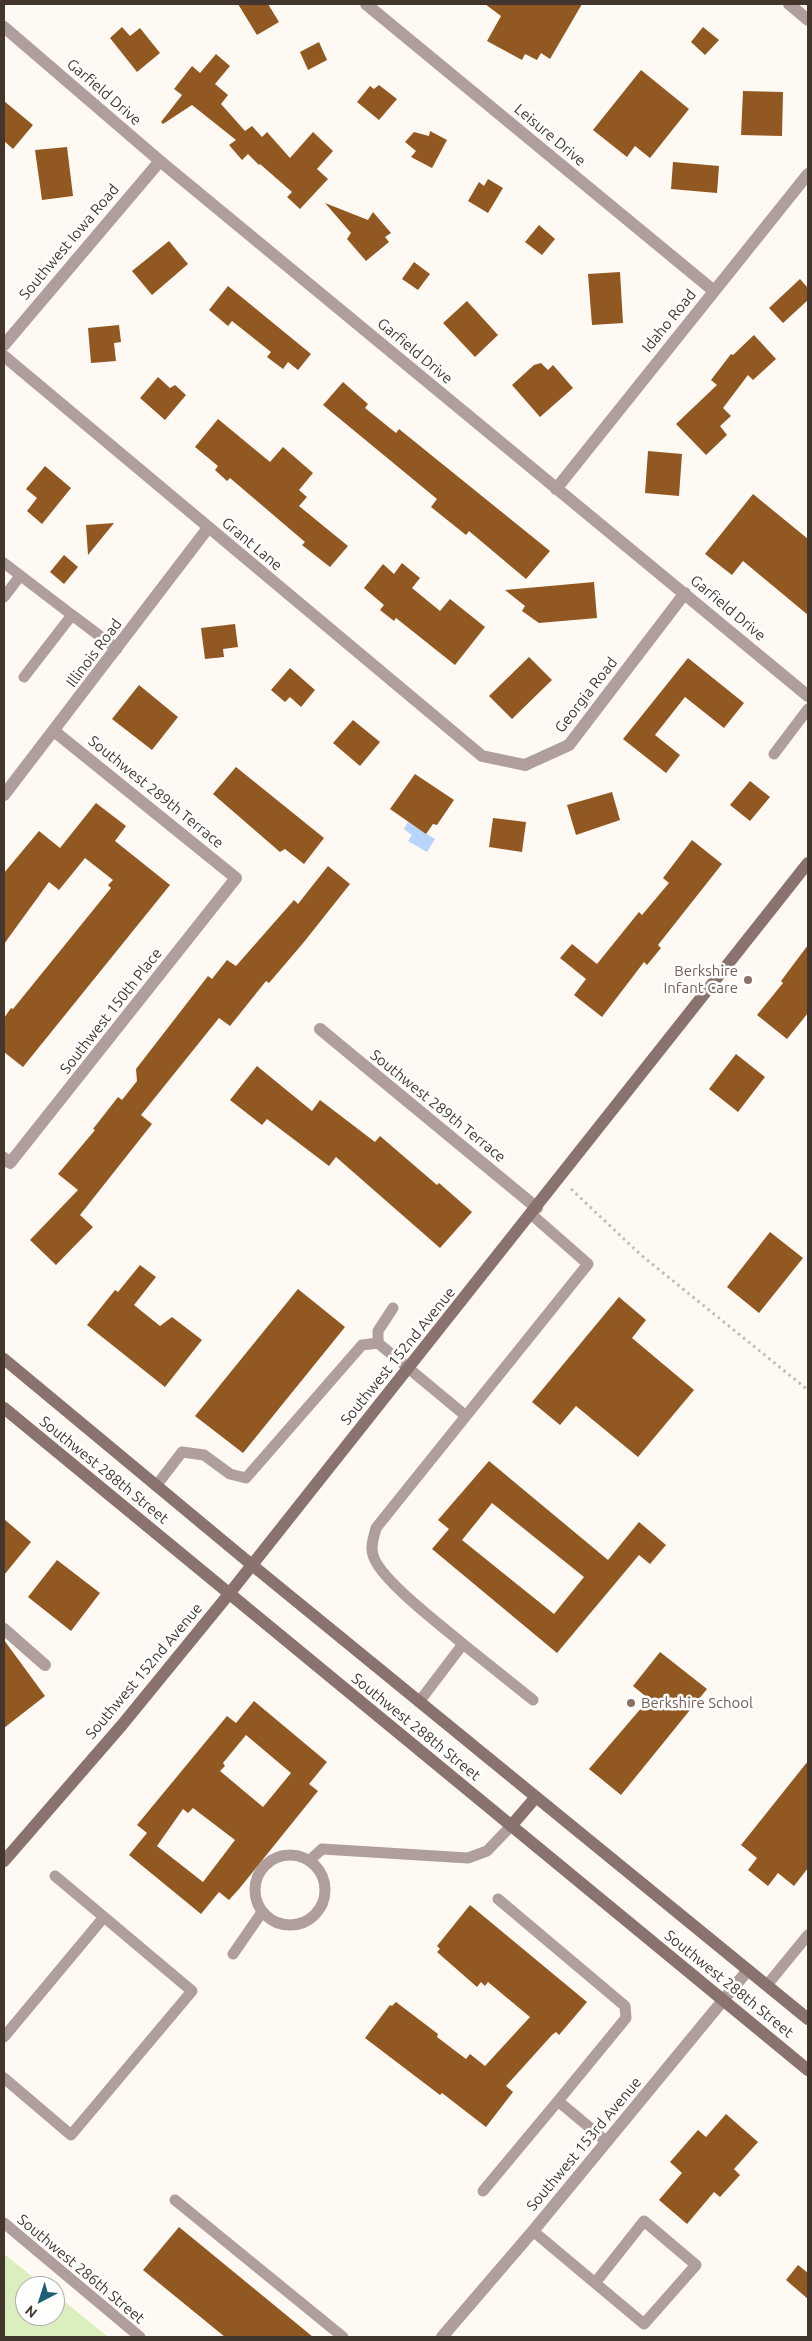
<!DOCTYPE html>
<html>
<head>
<meta charset="utf-8">
<style>
	body { margin:0 }
	#map { position:relative; width:812px; height:2341px; overflow:hidden; background:#fff9f4; font-family:Ubuntu,sans-serif }
	canvas { display:block }
	.frame { position:absolute; inset:0; border:5px solid #42362d; pointer-events:none }
	.north { position:absolute; left:15px; top:2276px; width:50px; height:50px; box-sizing:border-box; background:#fff; border:1px solid #b3afab; border-radius:50%; rotate:220deg; font-size:14px; font-weight:700; line-height:20px; text-align:center; color:#42362d }
	.north::after { content:''; display:block; margin:auto; width:18px; height:22px; background:#206076; clip-path:polygon(50% 0,100% 100%,50% 72%,0 100%) }
</style>
</head>
<body>
<div id="map">
<canvas width="812" height="2341"></canvas>
<div class="frame"></div>
<div class="north">N</div>
</div>
<script>
const ctx = document.querySelector('canvas').getContext('2d');
ctx.lineJoin = 'round';
function fillPath(path, color) { ctx.fillStyle = color; ctx.fill(path, 'evenodd'); }
function stroke(path, color, width, dash) { ctx.strokeStyle = color; ctx.lineWidth = width; ctx.lineCap = dash ? 'butt' : 'round'; ctx.setLineDash(dash || []); ctx.stroke(path); }
function write(font, color, halo, rows, align = 'center') {
  ctx.font = font + ' Ubuntu,sans-serif'; ctx.lineWidth = 5; ctx.setLineDash([]); ctx.textBaseline = 'middle'; ctx.strokeStyle = halo; ctx.fillStyle = color; for (const [text, x, y, turn = 0] of rows) {
    ctx.save(); ctx.translate(x, y); ctx.rotate((+turn || 0) * Math.PI / 180); ctx.textAlign = isNaN(turn) ? turn : align; if (halo) ctx.strokeText(text, 0, 0); ctx.fillText(text, 0, 0); ctx.restore();
  }
}
fillPath(new Path2D(`
	M 4,2254 L 44,2286 L 25,2286 L 25,2316 L 55,2316 L 55,2294 L 108,2337 L 4,2337 Z`), '#daeebe');
fillPath(new Path2D(`
	M 408,822 L 435,839 L 427,852 L 408,841 L 412,835 L 404,829 Z`), '#b7d4fa');
fillPath(new Path2D(`
	M 238,4 L 268,4 L 279,22 L 257,35 Z
	M 485,4 L 582,4 L 550,59 L 541,53 L 537,60 L 525,54 L 522,60 L 487,41 L 501,16 Z
	M 122,27 L 130,36 L 140,28 L 160,53 L 137,72 L 110,38 Z
	M 703,27 L 719,40 L 705,55 L 691,42 Z
	M 319,42 L 327,60 L 308,70 L 300,52 Z
	M 216,54 L 230,66 L 215,84 L 228,95 L 221,104 L 245,131 L 252,126 L 262,137 L 267,132 L 290,158 L 313,132 L 333,151 L 317,169 L 328,179 L 300,209 L 287,197 L 292,192 L 260,164 L 259,165 L 248,154 L 242,160 L 229,145 L 236,140 L 192,105 L 163,124 L 161,122 L 182,95 L 174,89 L 192,66 L 200,73 Z
	M 641,70 L 689,109 L 650,158 L 635,146 L 627,157 L 593,130 Z
	M 379,85 L 397,99 L 379,120 L 357,102 L 370,86 L 374,89 Z
	M 743,91 L 783,92 L 782,136 L 741,135 Z
	M 4,101 L 33,125 L 13,149 L 4,141 Z
	M 430,131 L 447,140 L 432,168 L 411,157 L 416,151 L 405,142 L 414,132 L 429,136 Z
	M 67,147 L 73,196 L 42,200 L 35,150 Z
	M 673,162 L 719,166 L 717,193 L 671,189 Z
	M 488,179 L 503,188 L 488,213 L 468,201 L 479,182 L 484,186 Z
	M 325,203 L 368,220 L 373,212 L 391,233 L 385,237 L 389,242 L 366,261 L 347,239 L 351,233 Z
	M 539,225 L 555,239 L 542,255 L 525,242 Z
	M 169,241 L 188,264 L 152,295 L 132,271 Z
	M 414,262 L 430,274 L 418,290 L 402,279 Z
	M 620,272 L 623,323 L 592,325 L 588,274 Z
	M 800,279 L 808,288 L 808,300 L 783,323 L 769,308 Z
	M 228,286 L 311,354 L 298,370 L 288,362 L 283,369 L 267,357 L 271,352 L 232,321 L 228,326 L 209,310 Z
	M 467,301 L 498,335 L 475,357 L 443,323 Z
	M 119,325 L 121,342 L 114,343 L 116,361 L 91,363 L 88,328 Z
	M 754,335 L 776,359 L 753,380 L 748,375 L 723,408 L 731,416 L 720,426 L 727,435 L 706,455 L 676,424 L 717,385 L 711,380 L 731,354 L 733,355 Z
	M 541,363 L 548,370 L 553,365 L 573,388 L 540,417 L 512,385 L 534,365 Z
	M 158,377 L 170,388 L 175,385 L 186,395 L 165,420 L 140,398 Z
	M 343,382 L 368,404 L 365,408 L 396,433 L 399,429 L 550,551 L 526,579 L 469,531 L 466,535 L 431,507 L 437,499 L 323,405 Z
	M 218,419 L 270,462 L 283,447 L 313,473 L 299,490 L 307,497 L 299,506 L 348,546 L 330,567 L 302,545 L 305,542 L 230,478 L 227,481 L 215,470 L 218,466 L 195,447 Z
	M 648,451 L 682,454 L 679,496 L 645,493 Z
	M 45,466 L 71,488 L 42,524 L 27,511 L 37,498 L 26,489 Z
	M 753,494 L 808,539 L 808,615 L 743,561 L 732,575 L 705,554 Z
	M 114,523 L 88,555 L 86,525 Z
	M 64,555 L 78,567 L 64,584 L 50,572 Z
	M 402,563 L 420,578 L 412,588 L 440,611 L 450,599 L 485,627 L 455,665 L 396,618 L 394,621 L 380,610 L 384,605 L 364,588 L 383,564 L 394,574 Z
	M 594,582 L 597,618 L 539,623 L 522,611 L 525,606 L 505,590 Z
	M 235,624 L 238,647 L 223,649 L 224,657 L 205,659 L 201,628 Z
	M 529,657 L 552,680 L 512,719 L 489,696 Z
	M 688,658 L 744,703 L 724,728 L 685,697 L 655,735 L 680,755 L 666,773 L 623,739 Z
	M 290,668 L 315,690 L 301,707 L 290,697 L 285,702 L 271,690 Z
	M 139,685 L 178,717 L 152,750 L 112,719 Z
	M 353,720 L 380,742 L 360,766 L 333,743 Z
	M 236,767 L 324,838 L 304,864 L 285,849 L 280,852 L 213,794 Z
	M 415,774 L 454,800 L 437,825 L 433,824 L 426,834 L 390,809 Z
	M 750,781 L 770,797 L 750,821 L 730,805 Z
	M 612,792 L 620,820 L 576,835 L 567,805 Z
	M 96,803 L 126,826 L 115,841 L 170,885 L 23,1067 L 4,1052 L 4,1018 L 11,1008 L 13,1009 L 111,888 L 108,885 L 113,880 L 85,858 L 59,890 L 49,882 L 4,944 L 4,873 L 39,831 L 60,848 Z
	M 493,818 L 526,822 L 522,852 L 489,847 Z
	M 692,840 L 722,864 L 658,945 L 661,948 L 647,965 L 644,962 L 602,1017 L 574,995 L 586,979 L 560,958 L 572,944 L 597,964 L 639,912 L 642,915 L 669,883 L 663,878 Z
	M 328,866 L 350,884 L 304,942 L 269,983 L 266,981 L 230,1026 L 219,1018 L 141,1115 L 152,1124 L 80,1215 L 93,1227 L 56,1265 L 30,1240 L 78,1190 L 58,1174 L 95,1130 L 93,1129 L 118,1097 L 122,1100 L 137,1081 L 136,1069 L 208,976 L 212,979 L 227,960 L 236,966 L 294,900 L 298,904 Z
	M 808,945 L 808,1013 L 787,1039 L 757,1015 L 783,983 L 781,981 Z
	M 736,1054 L 765,1077 L 738,1112 L 709,1089 Z
	M 257,1066 L 312,1111 L 320,1100 L 375,1142 L 380,1136 L 437,1185 L 439,1183 L 472,1212 L 440,1248 L 336,1157 L 329,1166 L 267,1119 L 262,1125 L 230,1100 Z
	M 770,1232 L 803,1258 L 759,1313 L 727,1287 Z
	M 140,1265 L 156,1277 L 134,1305 L 160,1326 L 172,1317 L 202,1340 L 165,1387 L 87,1325 L 115,1290 L 118,1292 Z
	M 298,1289 L 345,1327 L 243,1453 L 195,1416 Z
	M 619,1297 L 646,1320 L 632,1338 L 694,1390 L 638,1457 L 576,1406 L 560,1425 L 532,1402 Z
	M 489,1461 L 608,1560 L 639,1522 L 666,1545 L 650,1564 L 639,1555 L 557,1653 L 432,1549 L 449,1529 L 438,1520 ZM 492,1503 L 584,1577 L 554,1614 L 462,1540 Z
	M 4,1519 L 31,1542 L 4,1575 Z
	M 57,1560 L 100,1593 L 71,1631 L 28,1597 Z
	M 4,1640 L 45,1696 L 4,1728 Z
	M 660,1652 L 707,1689 L 621,1795 L 589,1769 L 649,1699 L 633,1686 Z
	M 254,1701 L 327,1762 L 309,1784 L 318,1791 L 239,1889 L 229,1900 L 219,1892 L 201,1914 L 129,1855 L 147,1833 L 137,1825 L 227,1716 L 236,1723 ZM 246,1735 L 291,1773 L 263,1807 L 220,1771 L 225,1766 L 223,1763 ZM 193,1808 L 235,1840 L 203,1882 L 157,1846 L 183,1809 L 188,1813 Z
	M 808,1761 L 808,1868 L 794,1886 L 778,1873 L 768,1886 L 748,1870 L 757,1858 L 741,1845 Z
	M 470,1905 L 587,2002 L 559,2035 L 556,2032 L 552,2035 L 506,2086 L 513,2092 L 486,2127 L 442,2093 L 440,2095 L 365,2038 L 390,2005 L 392,2006 L 396,2002 L 438,2034 L 437,2037 L 466,2059 L 470,2054 L 485,2066 L 530,2017 L 488,1982 L 485,1986 L 481,1982 L 477,1987 L 437,1952 L 440,1949 L 437,1946 Z
	M 726,2114 L 758,2142 L 734,2169 L 740,2175 L 720,2197 L 714,2192 L 687,2224 L 659,2200 L 682,2173 L 670,2162 L 698,2130 L 706,2137 Z
	M 179,2227 L 313,2337 L 225,2337 L 143,2270 Z
	M 798,2265 L 808,2273 L 808,2299 L 786,2280 Z`), '#925822');
stroke(new Path2D(`
	M 571,1189 L 641,1255 L 808,1390`), '#c3bbb5', 3, [2.5, 4]);
stroke(new Path2D(`
	M 4,563 L 72,615
	M 4,597 L 20,576
	M 24,677 L 72,615 L 117,649
	M 774,754 L 808,709
	M 378,1343 L 378,1331 L 393,1308
	M 156,1486 L 182,1452 L 204,1455 L 230,1474 L 246,1478 L 362,1345 L 378,1343 L 466,1416
	M 463,1644 L 533,1700
	M 419,1702 L 463,1644 C 442,1626 379,1579 373,1555 C 370,1546 374,1537 376,1528 L 588,1264 L 531,1214
	M255 1890a35 35 0 1 1 70 0a35 35 0 1 1-70 0Z
	M 310,1860 L 322,1849 L 468,1858 L 487,1851 L 511,1826
	M 55,1876 L 104,1917
	M 498,1899 L 625,2006 L 626,2018 L 558,2101
	M 233,1954 L 262,1912
	M 767,1985 L 808,1935
	M 4,2037 L 104,1917 L 192,1991 L 71,2135 L 4,2078
	M 483,2191 L 558,2101 L 607,2142
	M 175,2200 L 343,2337
	M 4,2223 L 140,2337
	M 533,2231 L 644,2324 L 696,2265 L 644,2221 L 595,2283`), '#af9e9b', 11);
stroke(new Path2D(`
	M 366,4 L 714,291
	M 789,4 L 808,20
	M 4,27 L 160,161 L 808,696
	M 4,345 L 160,161
	M 4,356 L 482,756 L 525,765 L 569,745 L 685,593
	M 556,489 L 808,174
	M 4,795 L 208,528
	M 320,1029 L 537,1208
	M 4,1158 L 10,1163 L 236,878 L 54,731
	M 4,1629 L 45,1665
	M 442,2337 L 533,2231 L 748,1970`), '#af9e9b', 12);
stroke(new Path2D(`
	M 4,1359 L 252,1565 L 808,2019
	M 4,1408 L 808,2070
	M 511,1826 L 536,1797
	M 4,1861 L 122,1725 L 229,1594 L 808,863`), '#8a726e', 12);
for (const [x, y, r, color] of [
	[748,980,5,"#8d6e63"],
	[631,1703,5,"#8d6e63"]
]) { const dot = new Path2D(); dot.arc(x, y, r, 0, 2 * Math.PI); ctx.fillStyle = color; ctx.fill(dot); stroke(dot, '#fff', 2); }
write('15px', '#42362d', '#fff', [
	["Garfield Drive",104,92,41],
	["Leisure Drive",550,135,40],
	["Southwest Iowa Road",69,242,-50],
	["Idaho Road",669,321,-51],
	["Garfield Drive",415,351,40],
	["Grant Lane",252,544,40],
	["Garfield Drive",728,608,40],
	["Illinois Road",94,653,-53],
	["Georgia Road",586,695,-52],
	["Southwest 289th Terrace",156,792,39],
	["Southwest 150th Place",111,1011,-52],
	["Southwest 289th Terrace",438,1106,39],
	["Southwest 152nd Avenue",398,1356,-51],
	["Southwest 288th Street",104,1470,39],
	["Southwest 152nd Avenue",144,1671,-50],
	["Southwest 288th Street",416,1727,39],
	["Southwest 288th Street",729,1984,39],
	["Southwest 153rd Avenue",584,2144,-50],
	["Southwest 286th Street",81,2269,40]
]);
write('15px', '#785e54', '#fff', [
	["Berkshire",738,971],
	["Infant Care",738,988],
	["Berkshire School",641,1703,"left"]
], 'right');
</script>
</body>
</html>
